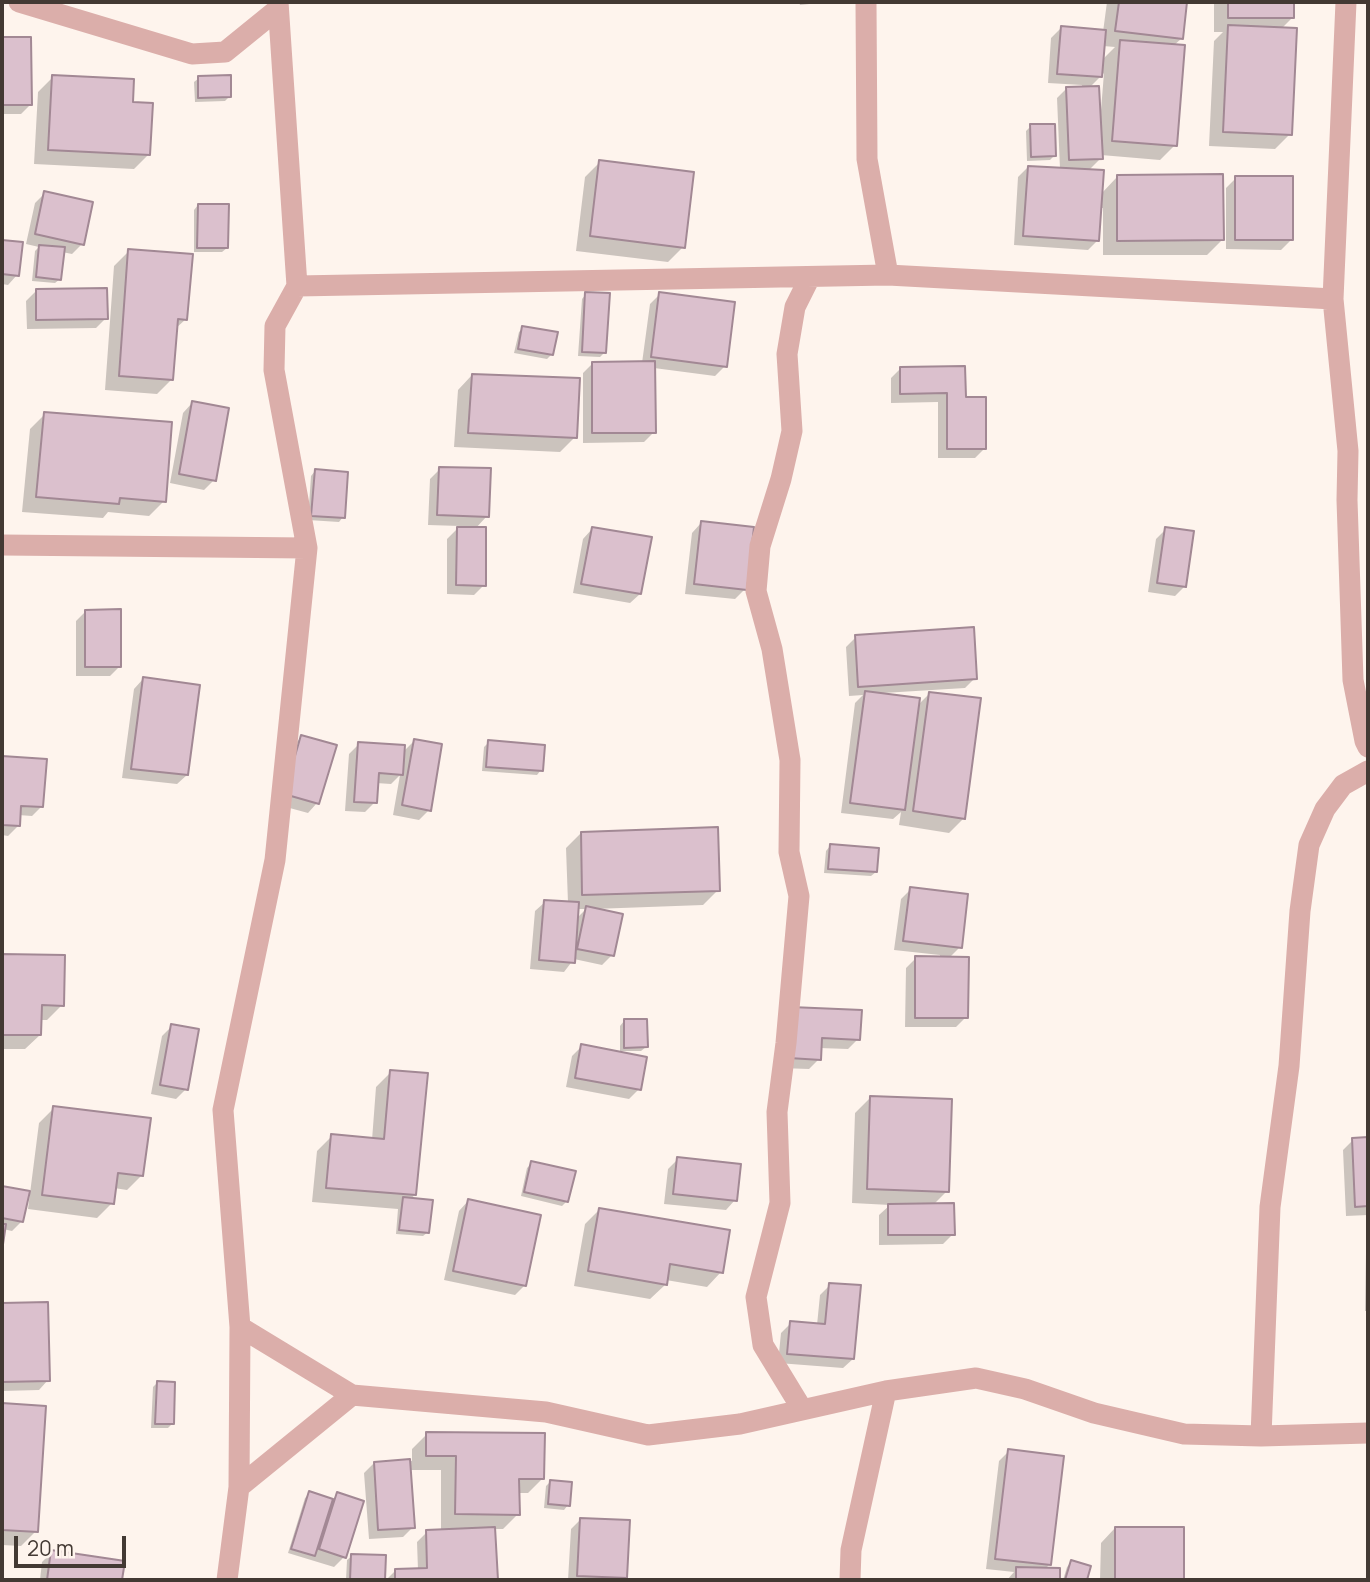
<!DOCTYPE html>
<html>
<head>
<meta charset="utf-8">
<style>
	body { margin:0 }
	#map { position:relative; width:1370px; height:1582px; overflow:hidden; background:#fef4ed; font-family:Manrope,sans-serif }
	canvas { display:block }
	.frame { position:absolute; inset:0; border:4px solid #433933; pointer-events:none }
	.scale { position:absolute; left:14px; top:1536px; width:112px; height:32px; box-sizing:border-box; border:4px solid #433933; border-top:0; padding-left:9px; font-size:21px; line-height:24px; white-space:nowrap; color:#433933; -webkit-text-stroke:5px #fef4ed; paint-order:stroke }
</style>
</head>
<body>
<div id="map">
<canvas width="1370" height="1582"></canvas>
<div class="frame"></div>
<div class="scale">20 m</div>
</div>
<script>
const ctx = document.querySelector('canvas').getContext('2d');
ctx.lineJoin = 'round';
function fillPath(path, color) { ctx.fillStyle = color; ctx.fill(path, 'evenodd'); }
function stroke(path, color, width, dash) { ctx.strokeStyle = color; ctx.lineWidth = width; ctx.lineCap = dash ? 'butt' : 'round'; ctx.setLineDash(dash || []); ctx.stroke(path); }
fillPath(new Path2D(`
	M 799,2 L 828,2 L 800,5 Z
	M 1107,2 L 1186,2 L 1181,39 L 1173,46 L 1175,145 L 1160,160 L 1101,155 L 1101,158 L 1088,171 L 1101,194 L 1117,177 L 1222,240 L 1207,255 L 1103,255 L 1103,208 L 1100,208 L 1098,240 L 1088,250 L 1014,245 L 1018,177 L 1028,167 L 1060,169 L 1057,98 L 1067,88 L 1082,88 L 1082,85 L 1048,83 L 1051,38 L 1061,28 L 1103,32 ZM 1103,46 L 1115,47 L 1102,60 ZM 1104,73 L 1101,110 L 1099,110 L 1089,88 Z
	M 1214,2 L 1293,2 L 1293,17 L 1281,29 L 1290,134 L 1275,149 L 1209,146 L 1214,41 L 1223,32 L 1214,32 Z
	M 2,39 L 30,39 L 31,104 L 21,114 L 2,114 Z
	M 53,77 L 149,154 L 134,169 L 34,164 L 38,92 Z
	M 199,78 L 229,97 L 225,101 L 195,102 L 194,82 Z
	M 1031,126 L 1054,156 L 1050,160 L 1027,161 L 1026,131 Z
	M 600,162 L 683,247 L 668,262 L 576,251 L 585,177 Z
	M 1236,178 L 1291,240 L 1281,250 L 1226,249 L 1226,188 Z
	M 45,193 L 82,244 L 72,254 L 62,252 L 60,279 L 55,283 L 32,281 L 35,251 L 39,247 L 26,244 L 35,203 Z
	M 198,205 L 227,248 L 222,252 L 194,252 L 194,210 Z
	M 2,241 L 21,244 L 17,275 L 8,285 L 2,284 Z
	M 129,251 L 186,319 L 175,329 L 172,379 L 157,394 L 105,390 L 114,266 Z
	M 36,291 L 106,318 L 96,328 L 27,329 L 26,301 Z
	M 586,294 L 605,352 L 600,357 L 578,356 L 582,299 Z
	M 660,294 L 725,366 L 715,376 L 654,368 L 654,432 L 644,442 L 583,443 L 583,373 L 593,363 L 642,363 L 650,304 Z
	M 523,328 L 552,354 L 547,359 L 514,353 L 519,332 Z
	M 901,368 L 964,399 L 985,448 L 975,458 L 938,458 L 938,402 L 891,403 L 891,378 Z
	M 472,375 L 575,437 L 560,452 L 454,447 L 458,390 Z
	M 192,403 L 214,480 L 204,490 L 170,483 L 183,413 Z
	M 45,414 L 164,501 L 149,516 L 108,512 L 103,518 L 22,512 L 30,429 Z
	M 440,469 L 487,516 L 475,529 L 484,585 L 474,595 L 447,594 L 447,539 L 460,526 L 428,525 L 430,479 Z
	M 315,471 L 343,517 L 339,522 L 308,520 L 311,476 Z
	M 701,523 L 745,589 L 735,599 L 685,594 L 692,533 Z
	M 592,529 L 640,594 L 630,603 L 573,593 L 583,539 Z
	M 1166,529 L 1185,586 L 1175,596 L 1148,592 L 1156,539 Z
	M 86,611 L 119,667 L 110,676 L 76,676 L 76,621 Z
	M 856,637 L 975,678 L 965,688 L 883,693 L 917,706 L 930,693 L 964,818 L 949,833 L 899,825 L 901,812 L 893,819 L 841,813 L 855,703 L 863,695 L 849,696 L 846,647 Z
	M 143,679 L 187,775 L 177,784 L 122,778 L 134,689 Z
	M 302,737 L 317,803 L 308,813 L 275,804 L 292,746 Z
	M 414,741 L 429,810 L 419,820 L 393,815 L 400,775 L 391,784 L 376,783 L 375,802 L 365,812 L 345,811 L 349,754 L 359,744 L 402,753 Z
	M 489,742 L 541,770 L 537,775 L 482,771 L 484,747 Z
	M 2,757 L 45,760 L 42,806 L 32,816 L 18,815 L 18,826 L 8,836 L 2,835 Z
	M 581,833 L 718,890 L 703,905 L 594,909 L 612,955 L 602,965 L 574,959 L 564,972 L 530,969 L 535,911 L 545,902 L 568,903 L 566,848 ZM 577,909 L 586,909 L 577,918 Z
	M 830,846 L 876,872 L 871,876 L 824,873 L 826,851 Z
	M 911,889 L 960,947 L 949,958 L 966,1017 L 956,1027 L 905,1027 L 906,968 L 916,958 L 940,958 L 940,955 L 894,950 L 901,899 Z
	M 2,956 L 63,957 L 62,1005 L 47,1020 L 40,1020 L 40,1035 L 25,1049 L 2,1049 Z
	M 782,1019 L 858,1039 L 848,1049 L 819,1048 L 819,1059 L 809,1069 L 780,1068 Z
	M 624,1021 L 646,1047 L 641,1051 L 620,1051 L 620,1026 Z
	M 172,1026 L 186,1089 L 176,1099 L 151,1094 L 162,1036 Z
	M 582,1046 L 639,1089 L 629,1099 L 566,1087 L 572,1056 Z
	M 391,1072 L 415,1195 L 410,1199 L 428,1232 L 423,1236 L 396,1234 L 398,1209 L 312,1202 L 317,1151 L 332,1136 L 372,1140 L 376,1087 Z
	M 870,1098 L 947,1191 L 933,1205 L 953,1234 L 943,1244 L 879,1245 L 879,1215 L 890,1205 L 852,1203 L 855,1113 Z
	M 54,1108 L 142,1175 L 127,1190 L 114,1188 L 112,1203 L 97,1218 L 28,1209 L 39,1123 Z
	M 1368,1139 L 1368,1215 L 1346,1216 L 1343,1150 L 1353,1140 Z
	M 678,1159 L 735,1200 L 726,1210 L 664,1204 L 668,1169 Z
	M 532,1163 L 567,1201 L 562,1206 L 521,1196 L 527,1168 Z
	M 2,1187 L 28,1193 L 22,1221 L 12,1231 L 3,1229 L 2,1239 Z
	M 468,1201 L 525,1285 L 515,1295 L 444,1280 L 459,1211 Z
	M 600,1209 L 721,1272 L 707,1287 L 666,1280 L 665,1285 L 650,1299 L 574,1286 L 585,1224 Z
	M 1368,1251 L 1368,1311 L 1365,1311 L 1366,1253 Z
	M 830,1285 L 853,1359 L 843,1368 L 778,1363 L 781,1333 L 791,1323 L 817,1325 L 820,1295 Z
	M 2,1304 L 47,1304 L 48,1380 L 39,1390 L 2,1391 Z
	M 157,1383 L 172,1424 L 168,1428 L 151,1428 L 153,1387 Z
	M 2,1404 L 45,1407 L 36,1531 L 21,1546 L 2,1545 Z
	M 427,1434 L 543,1478 L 528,1493 L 518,1493 L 518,1514 L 503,1529 L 494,1529 L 496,1580 L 386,1580 L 395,1571 L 418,1570 L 417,1542 L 427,1532 L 441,1532 L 441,1470 L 409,1470 L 413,1527 L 403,1537 L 369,1539 L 364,1473 L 374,1463 L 412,1461 L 412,1449 Z
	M 1009,1451 L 1050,1564 L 1045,1569 L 1058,1569 L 1058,1580 L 1007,1580 L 1014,1572 L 986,1569 L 999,1461 Z
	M 551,1481 L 568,1505 L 564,1510 L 544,1508 L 546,1486 Z
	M 310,1493 L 332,1500 L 338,1494 L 344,1557 L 334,1567 L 288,1553 L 305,1498 Z
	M 581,1519 L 625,1577 L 622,1580 L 568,1580 L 571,1529 Z
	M 1115,1528 L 1182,1529 L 1182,1580 L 1100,1580 L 1101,1543 Z
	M 52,1552 L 123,1562 L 120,1580 L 40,1580 L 42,1562 Z
	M 352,1556 L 384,1557 L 384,1580 L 346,1580 L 347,1560 Z
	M 1071,1562 L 1089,1567 L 1086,1580 L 1063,1580 L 1067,1567 Z`), '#0003');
const building = new Path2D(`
	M 1119,2 L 1187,2 L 1183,39 L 1115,31 Z
	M 1228,2 L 1294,2 L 1294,18 L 1228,18 Z
	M 1228,25 L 1297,28 L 1292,135 L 1223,132 Z
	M 1061,26 L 1106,30 L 1102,77 L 1057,74 Z
	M 2,37 L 31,37 L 32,105 L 2,105 Z
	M 1120,40 L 1185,45 L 1177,146 L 1112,141 Z
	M 52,75 L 134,79 L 133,102 L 153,103 L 150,155 L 48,150 Z
	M 231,75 L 231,97 L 198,98 L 198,76 Z
	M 1099,86 L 1103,159 L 1069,160 L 1066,87 Z
	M 1030,124 L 1055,124 L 1056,156 L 1031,157 Z
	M 599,160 L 694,172 L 685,248 L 590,236 Z
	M 1028,166 L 1104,170 L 1099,241 L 1023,236 Z
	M 1223,174 L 1224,240 L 1117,241 L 1117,175 Z
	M 1235,176 L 1293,176 L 1293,240 L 1235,240 Z
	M 44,191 L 93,202 L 84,245 L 35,234 Z
	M 198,204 L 229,204 L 228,248 L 197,248 Z
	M 2,240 L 23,242 L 19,276 L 2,274 Z
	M 39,245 L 65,247 L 61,280 L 36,277 Z
	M 128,249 L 193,254 L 187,320 L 178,319 L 173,380 L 119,376 Z
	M 107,288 L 108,319 L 36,320 L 36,289 Z
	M 585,292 L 610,293 L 606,353 L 582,352 Z
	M 659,292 L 735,302 L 727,367 L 651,357 Z
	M 522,326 L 558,332 L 553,355 L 518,349 Z
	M 655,361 L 656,433 L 592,433 L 592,362 Z
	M 965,366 L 966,397 L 986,397 L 986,449 L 947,449 L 947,393 L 900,394 L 900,367 Z
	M 472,374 L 580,378 L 577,438 L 468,433 Z
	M 192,401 L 229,408 L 216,481 L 179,474 Z
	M 44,412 L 172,422 L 166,502 L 120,498 L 119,504 L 36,497 Z
	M 439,467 L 491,468 L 489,517 L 437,515 Z
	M 315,469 L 348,472 L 345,518 L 311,516 Z
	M 701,521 L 754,527 L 747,590 L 694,584 Z
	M 457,527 L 486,527 L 486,586 L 456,585 Z
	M 592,527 L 652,537 L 641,594 L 581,584 Z
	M 1165,527 L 1194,531 L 1186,587 L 1157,583 Z
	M 121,609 L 121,667 L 85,667 L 85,610 Z
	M 974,627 L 977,679 L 858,687 L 855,635 Z
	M 143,677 L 200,685 L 188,775 L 131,769 Z
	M 865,691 L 920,698 L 905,810 L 850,803 Z
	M 929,692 L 981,698 L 965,819 L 913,811 Z
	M 301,735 L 337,745 L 319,804 L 284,794 Z
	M 414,739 L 442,744 L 431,811 L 402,805 Z
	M 488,740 L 545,745 L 543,771 L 486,767 Z
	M 358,742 L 405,745 L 403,775 L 379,773 L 377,803 L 354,802 Z
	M 2,756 L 47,759 L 43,807 L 21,806 L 20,826 L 2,825 Z
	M 718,827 L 720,891 L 582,895 L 581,832 Z
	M 830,844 L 879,848 L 877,872 L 828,869 Z
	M 910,887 L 968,894 L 962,948 L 903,941 Z
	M 544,900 L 579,902 L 575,963 L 539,960 Z
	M 586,906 L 623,914 L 614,956 L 577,949 Z
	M 2,954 L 65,955 L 64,1006 L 42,1005 L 41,1035 L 2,1035 Z
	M 915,956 L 969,957 L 968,1018 L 915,1018 Z
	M 791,1007 L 862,1010 L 860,1040 L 822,1038 L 821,1060 L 789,1058 Z
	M 624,1019 L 647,1019 L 648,1047 L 624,1048 Z
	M 171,1024 L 199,1029 L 188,1090 L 160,1085 Z
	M 581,1044 L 647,1057 L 641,1090 L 575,1078 Z
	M 390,1070 L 428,1073 L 416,1195 L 326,1188 L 331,1134 L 384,1139 Z
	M 870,1096 L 952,1099 L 949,1192 L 867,1189 Z
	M 53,1106 L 151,1118 L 143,1176 L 118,1173 L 114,1204 L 42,1195 Z
	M 1368,1137 L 1368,1206 L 1355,1207 L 1352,1138 Z
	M 677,1157 L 741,1164 L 737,1201 L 673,1194 Z
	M 531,1161 L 576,1171 L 568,1202 L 524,1192 Z
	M 2,1186 L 30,1191 L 23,1222 L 2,1218 Z
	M 403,1197 L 433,1200 L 429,1233 L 399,1230 Z
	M 468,1199 L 541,1215 L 526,1286 L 453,1271 Z
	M 954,1203 L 955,1235 L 888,1235 L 888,1204 Z
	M 599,1208 L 730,1230 L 723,1273 L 670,1264 L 667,1285 L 588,1271 Z
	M 2,1224 L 6,1224 L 2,1251 Z
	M 829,1283 L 861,1285 L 854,1359 L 787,1354 L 790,1321 L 825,1324 Z
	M 48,1302 L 50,1381 L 2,1382 L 2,1303 Z
	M 157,1381 L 175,1382 L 174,1424 L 155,1424 Z
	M 2,1403 L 46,1406 L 38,1532 L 2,1530 Z
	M 426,1432 L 545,1433 L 544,1479 L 519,1479 L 520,1515 L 455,1514 L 456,1456 L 426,1456 Z
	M 1008,1449 L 1064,1456 L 1051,1565 L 995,1559 Z
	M 410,1459 L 415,1528 L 378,1530 L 374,1462 Z
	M 550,1480 L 572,1482 L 570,1506 L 548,1504 Z
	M 309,1491 L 333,1499 L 315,1556 L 291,1549 Z
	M 337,1492 L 364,1501 L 346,1558 L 319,1549 Z
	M 580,1518 L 630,1520 L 627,1578 L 577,1576 Z
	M 495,1527 L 498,1580 L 395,1580 L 395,1569 L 427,1568 L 426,1530 Z
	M 1115,1527 L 1184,1527 L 1184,1580 L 1115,1580 Z
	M 51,1550 L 125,1561 L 122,1580 L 47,1580 Z
	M 351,1554 L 386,1555 L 385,1580 L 350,1580 Z
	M 1071,1560 L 1091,1566 L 1087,1580 L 1065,1580 Z
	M 1016,1567 L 1060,1568 L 1060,1580 L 1016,1580 Z`);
fillPath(building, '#dbc0cd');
stroke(building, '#a28894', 2);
stroke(new Path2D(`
	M 19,2 L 192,54 L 225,52 L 278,9
	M 866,2 L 867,159 L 888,275
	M 1346,2 L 1333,299 L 1348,451 L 1347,500 L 1353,680 L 1365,741 L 1368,747
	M 297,286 L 888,275 L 1333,299
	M 2,545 L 307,548
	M 240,1327 L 352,1395 L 546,1412 L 648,1435 L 740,1424 L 886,1391 L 976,1378 L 1025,1389 L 1094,1413 L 1184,1434 L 1261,1436 L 1368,1433
	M 802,1409 L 763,1345 L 756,1297 L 780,1203 L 777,1112 L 786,1043 L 799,896 L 789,852 L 790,760 L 772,649 L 756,591 L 760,546 L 781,479 L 792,431 L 787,354 L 795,307 L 810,277
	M 1261,1436 L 1270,1207 L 1289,1066 L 1300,911 L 1309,845 L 1325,809 L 1343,785 L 1368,771
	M 239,1487 L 352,1395
	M 227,1580 L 239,1487 L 240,1327 L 223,1110 L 275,860 L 307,548 L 274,370 L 275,326 L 297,286 L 278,2
	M 850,1580 L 851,1550 L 886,1391`), '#dbaeaa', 21);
</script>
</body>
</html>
